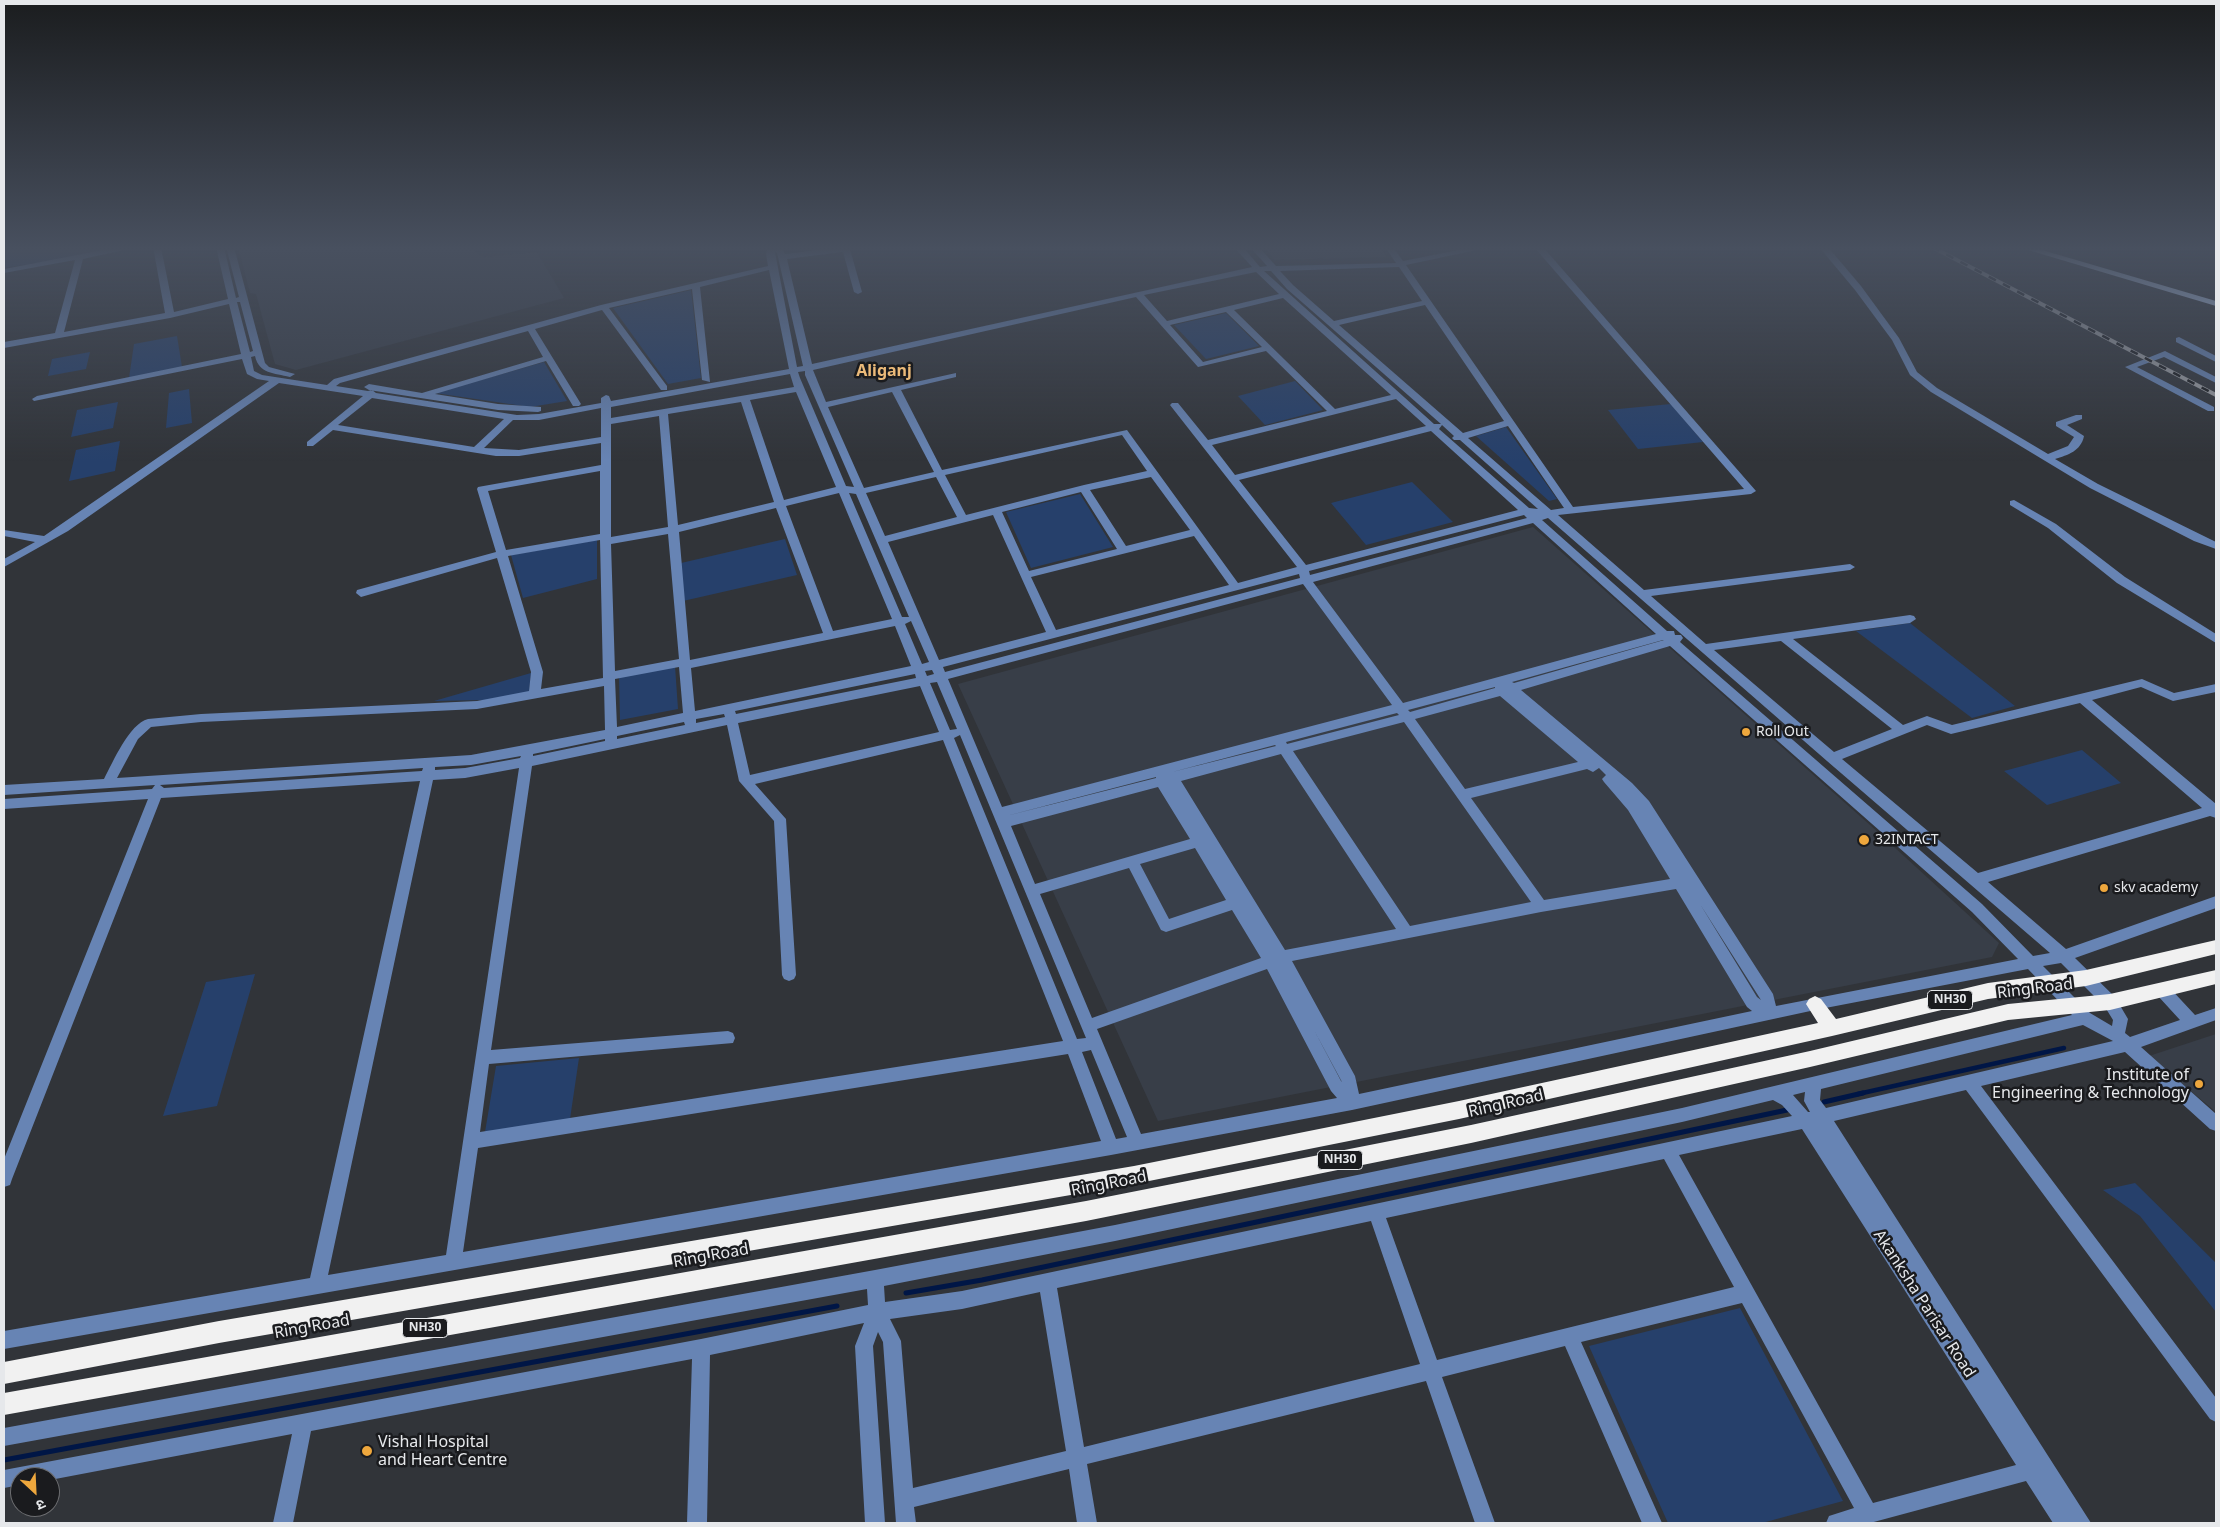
<!DOCTYPE html>
<html>
<head>
<meta charset="utf-8">
<style>
	body { margin:0 }
	#map { position:relative; width:2220px; height:1527px; overflow:hidden; background:#313439; font-family:"Noto Sans","Noto Sans Devanagari",sans-serif }
	canvas { display:block }
	.frame { position:absolute; inset:0; border:5px solid #e6e8eb; pointer-events:none }
	.north { position:absolute; left:10px; top:1467px; width:50px; height:50px; box-sizing:border-box; background:#1a1b1e; border:1px solid #6c6d70; border-radius:50%; rotate:155deg; font-size:14px; font-weight:700; line-height:20px; text-align:center; color:#e6e8eb }
	.north::after { content:''; display:block; margin:auto; width:18px; height:22px; background:#eea73d; clip-path:polygon(50% 0,100% 100%,50% 72%,0 100%) }
</style>
</head>
<body>
<div id="map">
<canvas width="2220" height="1527"></canvas>
<div class="frame"></div>
<div class="north">उ</div>
</div>
<script>
const ctx = document.querySelector('canvas').getContext('2d');
ctx.lineJoin = 'round';
function fillPath(path, color) { ctx.fillStyle = color; ctx.fill(path, 'evenodd'); }
function stroke(path, color, width, dash) { ctx.strokeStyle = color; ctx.lineWidth = width; ctx.lineCap = dash ? 'butt' : 'round'; ctx.setLineDash(dash || []); ctx.stroke(path); }
function write(font, color, halo, rows, align = 'center') {
  ctx.font = font + ' "Noto Sans",sans-serif'; ctx.lineWidth = 5; ctx.setLineDash([]); ctx.textBaseline = 'middle'; ctx.strokeStyle = halo; ctx.fillStyle = color; for (const [text, x, y, turn = 0] of rows) {
    ctx.save(); ctx.translate(x, y); ctx.rotate((+turn || 0) * Math.PI / 180); ctx.textAlign = isNaN(turn) ? turn : align; if (halo) ctx.strokeText(text, 0, 0); ctx.fillText(text, 0, 0); ctx.restore();
  }
}
fillPath(new Path2D(`
	M 238,247 L 469,247 L 483,257 L 537,252 L 564,298 L 296,370 L 275,364 L 256,294 L 250,293 Z
	M 1264,247 L 1381,247 L 1387,257 L 1274,260 Z
	M 1533,527 L 1870,825 L 1999,943 L 1992,957 L 1158,1121 L 958,684 Z
	M 2216,1034 L 2216,1112 L 2149,1056 Z`), '#383e48');
fillPath(new Path2D(`
	M 4,247 L 120,247 L 77,257 L 4,268 Z
	M 691,290 L 701,378 L 668,384 L 613,308 Z
	M 1226,313 L 1259,346 L 1206,359 L 1174,325 Z
	M 177,336 L 182,367 L 129,378 L 134,344 Z
	M 90,352 L 86,369 L 48,376 L 52,359 Z
	M 544,362 L 567,401 L 530,407 L 435,393 Z
	M 1295,381 L 1323,410 L 1265,425 L 1238,396 Z
	M 189,389 L 192,423 L 166,428 L 169,393 Z
	M 118,402 L 113,428 L 71,437 L 77,410 Z
	M 1671,404 L 1703,442 L 1638,449 L 1608,410 Z
	M 1506,427 L 1557,499 L 1549,501 L 1476,436 Z
	M 120,441 L 115,471 L 69,481 L 76,450 Z
	M 1412,482 L 1453,522 L 1366,545 L 1331,503 Z
	M 1080,494 L 1113,547 L 1031,568 L 1006,512 Z
	M 785,539 L 797,575 L 683,601 L 681,563 Z
	M 597,540 L 597,579 L 523,598 L 511,555 Z
	M 1910,623 L 2015,706 L 1972,718 L 1856,631 Z
	M 675,666 L 678,709 L 620,720 L 619,676 Z
	M 531,673 L 529,692 L 486,700 L 434,701 Z
	M 2082,750 L 2121,783 L 2047,805 L 2004,771 Z
	M 255,974 L 217,1106 L 163,1116 L 206,982 Z
	M 579,1058 L 570,1119 L 485,1132 L 496,1066 Z
	M 2135,1183 L 2216,1263 L 2216,1312 L 2140,1216 L 2103,1190 Z
	M 1740,1308 L 1843,1501 L 1762,1523 L 1668,1523 L 1589,1346 Z`), '#26406b');
stroke(new Path2D(`
	M 1858,1094 L 2064,1048`), '#001646', 4.5);
stroke(new Path2D(`
	M 1824,1102 L 1863,1093
	M 906,1293 L 982,1280 L 1787,1110
	M 4,1460 L 837,1306`), '#001646', 5);
fillPath(new Path2D(`
	M 119,247 L 138,247 L 83,259 L 64,332 L 165,313 L 153,247 L 161,247 L 174,312 L 228,299 L 216,247 L 224,247 L 236,298 L 239,297 L 226,247 L 234,247 L 265,363 L 269,367 L 295,374 L 290,377 C 274,373 259,374 255,356 L 251,357 L 254,371 L 262,375 L 327,385 L 334,379 L 601,305 L 768,266 L 766,254 L 768,247 C 775,247 783,246 785,254 L 840,247 L 850,249 L 862,292 L 858,294 L 854,292 L 843,252 L 787,259 L 812,364 L 1252,267 L 1234,247 L 1243,247 L 1260,267 L 1267,266 L 1250,247 L 1259,247 L 1276,266 L 1396,263 L 1385,247 L 1393,247 L 1403,261 L 1473,247 L 1491,247 L 1406,265 L 1573,507 L 1744,489 L 1534,247 L 1543,247 L 1756,491 L 1751,494 L 1558,515 L 1644,590 L 1850,564 L 1855,567 L 1850,570 L 1651,596 L 1706,644 L 1910,615 L 1914,616 L 1916,619 L 1910,623 L 1793,639 L 1903,725 L 1927,716 L 1952,725 L 2142,679 L 2174,693 L 2216,684 L 2216,692 L 2173,701 L 2141,687 L 2092,700 L 2216,804 L 2216,818 L 2210,816 L 1988,882 L 2066,949 L 2216,896 L 2216,908 L 2075,958 L 2115,997 L 2128,1019 L 2125,1033 L 2130,1037 L 2180,1020 L 2158,996 L 2156,991 L 2158,986 L 2163,985 L 2168,986 L 2195,1015 L 2216,1008 L 2216,1020 L 2141,1047 L 2216,1114 L 2216,1131 L 2210,1129 L 2125,1052 L 1981,1086 L 2216,1398 L 2216,1422 L 2210,1419 L 1966,1090 L 1834,1121 L 2091,1523 L 2053,1523 L 2026,1481 L 1870,1523 L 1826,1523 L 1829,1516 L 1854,1508 L 1742,1303 L 1581,1342 L 1662,1523 L 1642,1523 L 1565,1346 L 1442,1377 L 1495,1523 L 1475,1523 L 1426,1381 L 1087,1464 L 1097,1523 L 1077,1523 L 1069,1469 L 914,1507 L 916,1523 L 896,1523 L 883,1342 L 878,1332 L 873,1346 L 885,1523 L 865,1523 L 855,1346 L 864,1323 L 710,1355 L 707,1523 L 687,1523 L 692,1359 L 311,1431 L 293,1523 L 273,1523 L 292,1434 L 50,1480 L 50,1477 L 20,1477 L 20,1485 L 4,1488 L 4,1470 L 701,1339 L 868,1305 L 867,1289 L 4,1446 L 4,1428 L 875,1270 L 1115,1225 L 1682,1108 L 2072,1015 L 2028,969 L 1815,1010 L 1352,1110 L 1111,1155 L 4,1349 L 4,1331 L 310,1278 L 420,781 L 161,798 L 12,1179 L 10,1185 L 4,1187 L 4,1159 L 148,799 L 4,809 L 4,799 L 152,789 L 155,785 L 4,795 L 4,785 L 104,779 C 113,762 129,724 148,719 L 201,714 L 477,701 L 529,691 L 531,672 L 497,558 L 361,597 L 356,593 L 357,590 L 496,552 L 477,489 L 478,487 L 601,465 L 601,443 L 519,456 L 496,456 L 333,430 L 313,446 L 307,446 L 307,442 L 363,396 L 279,383 L 68,531 L 4,567 L 4,559 L 35,542 L 4,536 L 4,530 L 44,536 L 269,381 L 257,379 L 247,374 L 242,359 L 34,401 L 32,399 L 37,396 L 241,354 L 229,304 L 170,318 L 4,348 L 4,342 L 55,333 L 75,260 L 4,273 L 4,269 ZM 775,252 L 777,253 L 803,366 L 797,367 ZM 1399,267 L 1422,301 L 1334,321 L 1293,285 L 1280,271 ZM 769,270 L 789,369 L 611,401 L 609,396 L 606,395 L 601,398 L 601,403 L 539,414 L 517,415 L 376,393 L 372,390 L 368,391 L 336,386 L 340,383 L 528,331 L 543,357 L 422,393 L 369,384 L 364,387 L 369,390 L 498,410 L 538,412 L 541,411 L 541,407 L 498,404 L 435,394 L 546,361 L 573,406 L 579,406 L 581,404 L 535,329 L 602,310 L 661,390 L 667,390 L 667,386 L 609,308 L 692,289 L 702,380 L 710,382 L 700,287 ZM 1264,271 L 1271,271 L 1287,289 L 1441,424 L 1434,424 ZM 1256,272 L 1279,294 L 1167,321 L 1144,295 ZM 1136,297 L 1198,367 L 1266,351 L 1327,411 L 1208,440 L 1178,403 L 1172,403 L 1170,405 L 1297,567 L 1238,583 L 1127,430 L 942,470 L 901,390 L 956,377 L 956,373 L 826,402 L 813,370 ZM 1283,298 L 1391,395 L 1335,409 L 1234,310 ZM 237,302 L 240,302 L 253,351 L 250,352 ZM 1425,305 L 1504,421 L 1463,433 L 1339,325 ZM 1226,312 L 1262,347 L 1203,362 L 1170,325 ZM 805,371 L 805,375 L 854,487 L 846,486 L 800,378 L 798,372 ZM 790,374 L 794,387 L 611,418 L 611,407 ZM 796,392 L 836,487 L 784,500 L 750,400 ZM 892,392 L 934,472 L 864,488 L 828,407 ZM 372,398 L 504,419 L 474,447 L 338,425 ZM 1396,399 L 1426,426 L 1235,475 L 1212,445 ZM 741,402 L 774,502 L 678,525 L 668,414 ZM 601,408 L 601,437 L 519,450 L 484,448 L 513,420 L 539,420 ZM 659,416 L 668,527 L 611,537 L 611,424 ZM 1442,425 L 1454,436 L 1452,438 L 1454,440 L 1460,440 L 1538,509 L 1529,508 L 1439,429 ZM 1508,426 L 1564,508 L 1551,510 L 1468,438 ZM 1431,431 L 1518,510 L 1306,565 L 1239,480 ZM 1122,435 L 1147,471 L 1084,485 L 966,515 L 945,475 ZM 600,471 L 600,534 L 506,550 L 488,491 ZM 936,477 L 957,517 L 885,536 L 866,493 ZM 1151,477 L 1190,530 L 1126,546 L 1090,490 ZM 1081,492 L 1117,549 L 1029,571 L 1002,512 ZM 839,493 L 892,619 L 833,631 L 786,506 ZM 849,493 L 856,494 L 909,617 L 902,617 ZM 776,508 L 823,633 L 690,660 L 679,532 ZM 993,515 L 1046,632 L 939,660 L 888,542 ZM 1524,515 L 1527,518 L 1310,575 L 1309,571 ZM 1548,518 L 1827,761 L 2050,953 L 2033,956 L 1982,904 L 1680,642 L 1683,638 L 1681,635 L 1675,635 L 1674,631 L 1667,631 L 1542,520 ZM 1533,523 L 1656,634 L 1403,703 L 1313,582 ZM 668,534 L 679,659 L 615,671 L 611,544 ZM 1194,536 L 1229,585 L 1056,630 L 1031,577 ZM 600,540 L 603,678 L 541,689 L 543,672 L 508,556 ZM 1299,574 L 1300,578 L 945,672 L 943,667 ZM 1303,584 L 1392,705 L 1002,807 L 948,679 ZM 911,621 L 929,662 L 922,664 L 905,624 ZM 895,626 L 911,666 L 695,711 L 691,668 ZM 1664,640 L 1514,683 L 1512,682 L 1663,640 ZM 1781,641 L 1892,729 L 1834,752 L 1714,650 ZM 1670,646 L 1972,912 L 2018,959 L 1776,1006 L 1773,994 L 1649,801 L 1632,783 L 1521,690 ZM 679,667 L 683,713 L 617,727 L 615,679 ZM 932,670 L 934,674 L 927,676 L 925,671 ZM 915,674 L 916,678 L 736,714 L 735,711 ZM 937,682 L 957,729 L 950,730 L 930,683 ZM 604,686 L 605,730 L 471,755 L 117,778 L 138,739 L 151,727 L 201,722 L 477,709 ZM 920,686 L 939,732 L 750,775 L 738,723 ZM 1495,687 L 1495,688 L 1410,712 L 1408,710 ZM 1500,696 L 1578,762 L 1465,789 L 1415,719 ZM 2080,703 L 2202,808 L 1978,873 L 1842,759 L 1927,725 L 1951,734 ZM 1397,713 L 1399,715 L 1287,744 L 1286,742 ZM 724,714 L 725,717 L 696,723 L 696,719 ZM 684,722 L 685,725 L 617,739 L 617,736 ZM 1404,722 L 1531,902 L 1410,926 L 1293,751 ZM 727,725 L 739,781 L 774,821 L 782,975 L 784,979 L 789,981 L 794,979 L 796,975 L 786,819 L 755,784 L 943,740 L 1063,1041 L 480,1132 L 489,1064 L 733,1043 L 735,1038 L 733,1033 L 728,1031 L 491,1050 L 532,766 ZM 960,735 L 1081,1026 L 1086,1038 L 1077,1039 L 954,738 ZM 605,739 L 605,741 L 533,756 L 533,754 ZM 1275,745 L 1276,746 L 1172,772 ZM 1281,754 L 1396,929 L 1285,950 L 1181,781 ZM 521,756 L 520,758 L 465,768 L 435,770 L 435,767 L 471,765 ZM 423,768 L 422,771 L 164,788 L 160,785 ZM 519,768 L 446,1255 L 328,1275 L 433,780 L 465,778 ZM 1599,768 L 1606,775 L 1602,779 L 1604,782 L 1628,810 L 1670,879 L 1544,900 L 1471,798 L 1587,769 L 1593,772 ZM 1156,777 L 1156,778 L 1006,816 ZM 1158,787 L 1190,839 L 1035,884 L 1011,826 ZM 1195,848 L 1226,900 L 1169,919 L 1140,864 ZM 1129,868 L 1161,930 L 1166,932 L 1232,910 L 1261,958 L 1092,1018 L 1040,894 ZM 1676,889 L 1747,1007 L 1752,1011 L 1359,1094 L 1355,1076 L 1292,961 L 1541,912 ZM 1700,904 L 1761,1000 L 1757,997 ZM 2061,963 L 2105,1007 L 2113,1020 L 2112,1026 L 2090,1013 L 2043,966 ZM 1267,969 L 1331,1091 L 1337,1098 L 1141,1134 L 1097,1029 ZM 2083,1025 L 2113,1041 L 1826,1108 L 1820,1100 L 1821,1089 ZM 1314,1030 L 1342,1082 L 1341,1081 ZM 1091,1050 L 1127,1137 L 1116,1139 L 1082,1052 ZM 1068,1054 L 1101,1141 L 463,1252 L 478,1148 ZM 1805,1092 L 1804,1101 L 1810,1112 L 1808,1112 L 1793,1095 ZM 1773,1100 L 1782,1105 L 1792,1116 L 962,1291 L 885,1302 L 884,1286 L 1115,1241 L 1682,1122 ZM 1802,1129 L 2016,1465 L 1873,1503 L 1679,1155 ZM 1664,1159 L 1734,1287 L 1437,1360 L 1386,1218 ZM 1371,1221 L 1420,1364 L 1084,1447 L 1057,1288 ZM 1040,1292 L 1066,1451 L 913,1488 L 901,1341 L 890,1319 L 962,1309 Z
	M 1819,247 L 1828,247 L 1861,286 L 1899,338 L 1917,372 L 1937,388 L 2048,454 L 2068,446 L 2074,437 L 2056,426 L 2056,422 L 2076,415 L 2082,415 L 2082,419 L 2067,425 L 2084,436 C 2081,451 2068,455 2055,459 L 2098,484 L 2216,542 L 2216,549 L 2194,541 L 2090,488 L 1931,392 L 1910,375 L 1892,340 L 1855,290 Z
	M 2179,337 L 2216,356 L 2216,362 L 2176,342 L 2176,338 Z
	M 2165,351 L 2216,377 L 2216,383 L 2164,357 L 2137,367 L 2214,407 L 2214,411 L 2208,411 L 2125,367 Z
	M 2014,500 L 2056,524 L 2125,577 L 2216,634 L 2216,643 L 2117,583 L 2048,528 L 2010,505 L 2010,501 Z`), '#6784b4');
fillPath(new Path2D(`
	M 2018,247 L 2032,247 L 2216,301 L 2216,306 Z`), '#bbd4fb');
fillPath(new Path2D(`
	M 2216,940 L 2216,954 L 2086,986 L 1988,999 L 1832,1036 L 1459,1119 L 1134,1184 L 219,1343 L 4,1384 L 4,1362 L 219,1321 L 1134,1166 L 1459,1101 L 1818,1023 L 1806,1004 L 1809,999 L 1815,996 L 1821,999 L 1836,1019 L 1988,983 L 2086,970 Z
	M 2216,970 L 2216,984 L 2110,1010 L 2008,1020 L 1810,1067 L 1471,1143 L 1086,1221 L 4,1415 L 4,1393 L 1086,1201 L 1471,1125 L 1810,1051 L 2008,1004 L 2110,994 Z`), '#f1f1f1');
const rail = new Path2D(`
	M 1932,247 L 2216,395`);
stroke(rail, '#9c9ea2', 4);
stroke(rail, '#1a1b1e', 2.5, [8]);
const sky = ctx.createLinearGradient(0, 0, 0, 461);
sky.addColorStop(0, '#1b1d1f');
sky.addColorStop(0.54, '#48505f');
sky.addColorStop(1, '#48505f00');
ctx.fillStyle = sky;
ctx.fillRect(0, 0, 2220, 461);
for (const [x, y, r, color] of [
	[1746,732,5,"#eea73d"],
	[1864,840,6,"#eea73d"],
	[2104,888,5,"#eea73d"],
	[2199,1084,5,"#eea73d"],
	[367,1451,6,"#eea73d"]
]) { const dot = new Path2D(); dot.arc(x, y, r, 0, 2 * Math.PI); ctx.fillStyle = color; ctx.fill(dot); stroke(dot, '#1a1b1e', 2); }
for (const [x, y, w] of [
	[1950,1000,45],
	[1340,1160,45],
	[425,1328,45]
]) { const box = new Path2D(); box.roundRect(x - w / 2, y - 9.5, w, 19, 4); ctx.fillStyle = '#1a1b1e'; ctx.fill(box); stroke(box, '#e6e8eb', 1); }
write('bold 12px', '#e6e8eb', null, [
	["NH30",1950,1000],
	["NH30",1340,1160],
	["NH30",425,1328]
]);
write('14px', '#e6e8eb', '#1a1b1e', [
	["Roll Out",1756,732],
	["32INTACT",1875,840],
	["skv academy",2114,888]
], 'left');
write('bold 16px', '#ebba79', '#1a1b1e', [
	["Aliganj",884,371]
]);
write('16px', '#e6e8eb', '#1a1b1e', [
	["Ring Road",2035,989,-7],
	["Ring Road",1506,1104,-13],
	["Ring Road",1109,1184,-11],
	["Ring Road",711,1256,-10],
	["Akanksha Parisar Road",1924,1304,57],
	["Ring Road",312,1327,-10]
]);
write('16px', '#e6e8eb', '#1a1b1e', [
	["Institute of",2189,1075],
	["Engineering & Technology",2189,1093],
	["Vishal Hospital",378,1442,"left"],
	["and Heart Centre",378,1460,"left"]
], 'right');
</script>
</body>
</html>
